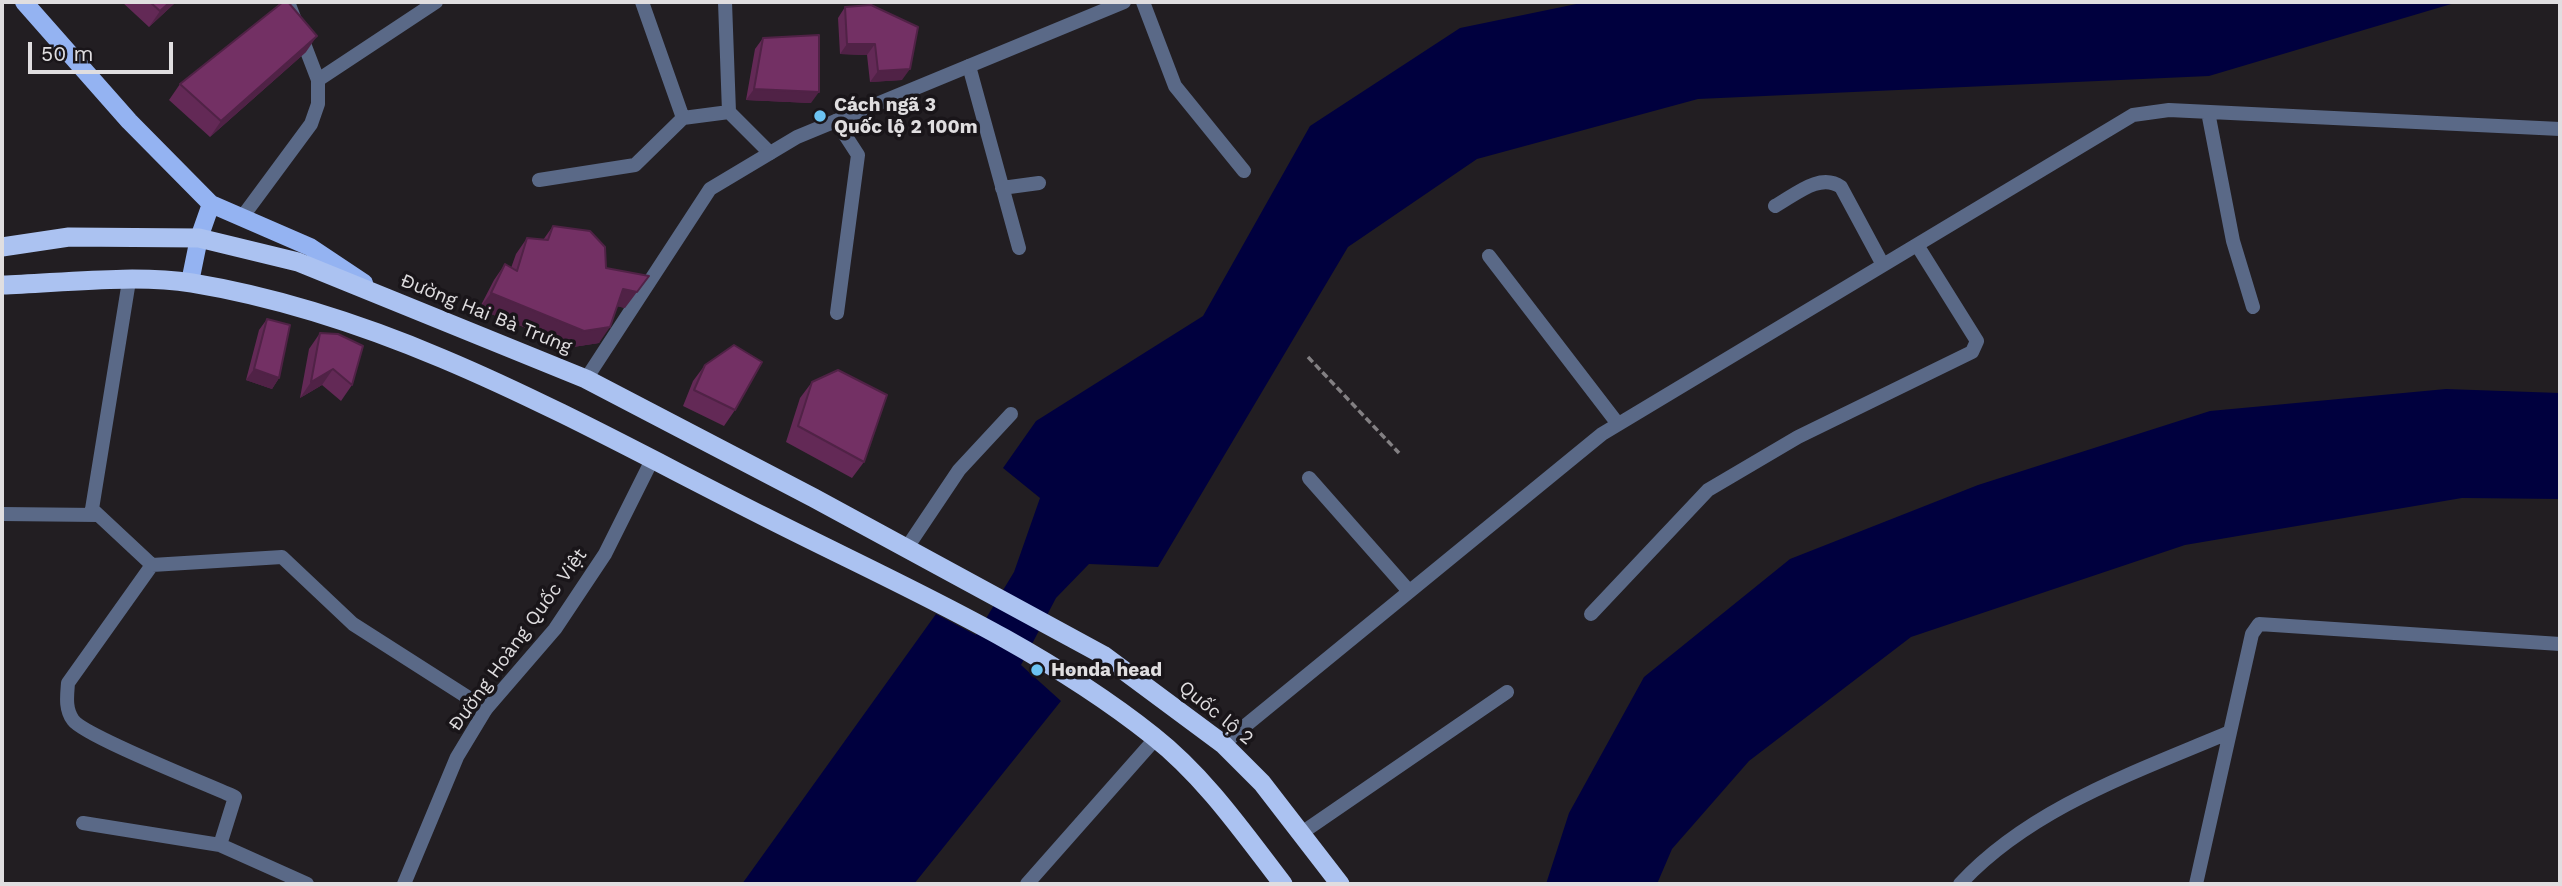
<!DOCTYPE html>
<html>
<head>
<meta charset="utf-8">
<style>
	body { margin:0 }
	#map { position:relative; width:2562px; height:886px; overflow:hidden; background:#221e22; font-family:"Work Sans",sans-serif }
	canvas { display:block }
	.frame { position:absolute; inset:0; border:4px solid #e0dee0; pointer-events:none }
	.scale { position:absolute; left:28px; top:42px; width:145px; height:32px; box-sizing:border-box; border:4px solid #e0dee0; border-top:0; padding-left:9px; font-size:21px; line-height:24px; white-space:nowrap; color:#e0dee0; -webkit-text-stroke:5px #191519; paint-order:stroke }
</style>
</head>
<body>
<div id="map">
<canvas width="2562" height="886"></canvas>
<div class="frame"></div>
<div class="scale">50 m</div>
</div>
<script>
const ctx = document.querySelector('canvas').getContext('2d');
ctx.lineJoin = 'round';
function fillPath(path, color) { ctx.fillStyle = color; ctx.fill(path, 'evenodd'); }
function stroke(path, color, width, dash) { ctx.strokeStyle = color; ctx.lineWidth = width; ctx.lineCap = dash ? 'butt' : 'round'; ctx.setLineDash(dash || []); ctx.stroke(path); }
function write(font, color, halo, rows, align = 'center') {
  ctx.font = font + ' "Work Sans",sans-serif'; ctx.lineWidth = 7; ctx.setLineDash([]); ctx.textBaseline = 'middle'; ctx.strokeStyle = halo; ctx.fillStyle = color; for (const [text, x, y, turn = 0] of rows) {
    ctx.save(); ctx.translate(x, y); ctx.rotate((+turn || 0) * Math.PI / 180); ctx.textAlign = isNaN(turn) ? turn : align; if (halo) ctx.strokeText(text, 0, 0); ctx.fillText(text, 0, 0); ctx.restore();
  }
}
fillPath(new Path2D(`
	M 1586,2 L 2458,2 L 2209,76 L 1698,99 L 1477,159 L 1348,247 L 1158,567 L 1089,564 L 1056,598 L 1021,665 L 1061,701 L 914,884 L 742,884 L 936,614 L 976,635 L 1014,572 L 1040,498 L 1003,468 L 1036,421 L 1203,316 L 1310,126 L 1460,28 Z
	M 2446,389 L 2560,393 L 2560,499 L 2462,498 L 2185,545 L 1911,637 L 1749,761 L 1672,849 L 1657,884 L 1546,884 L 1569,813 L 1644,677 L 1790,559 L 1978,485 L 2210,411 Z`), '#00003e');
stroke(new Path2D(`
	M 1308,357 L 1399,453`), '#838083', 3.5, [7, 3.5]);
stroke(new Path2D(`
	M 642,2 L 683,118
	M 725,2 L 729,112 L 770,153
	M 1143,2 L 1175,86 L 1244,171
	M 969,66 L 1019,248
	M 318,80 L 436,2
	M 2208,112 L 2233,241 L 2253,307
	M 836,121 L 858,155 L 837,313
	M 539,180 L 635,165 L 683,118 L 729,112
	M 1002,188 L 1039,183
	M 1775,206 C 1795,195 1820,172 1841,187 L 1883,265
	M 243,216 L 311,124 L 318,104 L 318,80 L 288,2
	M 1489,256 L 1618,424
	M 129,281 L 92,509 L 152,565 L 282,557 L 353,624 L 486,709
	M 1309,478 L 1408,590
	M 2,514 L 98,515
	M 906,549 L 959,470 L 1011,414
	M 152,565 L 68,683 C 67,696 65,709 73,720 C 84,736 209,785 235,797 L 220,845
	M 1591,614 L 1708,490 L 1798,437 L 1972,352 L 1977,341 L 1917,245
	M 1223,744 L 1602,434 L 2133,115 L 2169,110 L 2560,129
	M 83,823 L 220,845 L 307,884
	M 1303,832 L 1507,692
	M 1027,884 L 1156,738
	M 1960,884 C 2030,808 2136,772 2230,732
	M 2196,884 L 2252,634 L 2259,624 L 2560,644`), '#5a6987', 14);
stroke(new Path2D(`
	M 586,379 L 710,189 L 797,137 L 1124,2
	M 404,884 L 457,757 L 486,709 L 555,629 L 605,554 L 652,460`), '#5a6987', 14);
stroke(new Path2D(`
	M 24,2 L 129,121 L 211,204 L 310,247 L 364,283
	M 190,282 L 199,238 L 211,204`), '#94b3f2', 18);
stroke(new Path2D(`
	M 2,247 L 69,237 L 199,238 L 298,262 L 586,379 L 814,498 L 1103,655 L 1223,744 L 1262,783 L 1340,884
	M 2,285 C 60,283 135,274 192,283 C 399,317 580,424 765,517 C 897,584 1036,643 1153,736 C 1205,777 1243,832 1283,884`), '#abc2f1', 19);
fillPath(new Path2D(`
	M 122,2 L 176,2 L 149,27 Z
	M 845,7 L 902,80 L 870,82 L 867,55 L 840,54 L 838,18 Z
	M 763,38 L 811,103 L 746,100 L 755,49 Z
	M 306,52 L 210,137 L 169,100 L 180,84 Z
	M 553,226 L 606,268 L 625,308 L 617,306 L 599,343 L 573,347 L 479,309 L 494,280 L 505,264 L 511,268 L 516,254 L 527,238 L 543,240 Z
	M 267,319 L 279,378 L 272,389 L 246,380 L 259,330 Z
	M 320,333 L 352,385 L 341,401 L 322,385 L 300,398 L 309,349 Z
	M 705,365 L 735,410 L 724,426 L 683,406 L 693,381 Z
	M 812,382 L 864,462 L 852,478 L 786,442 L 800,398 Z`), '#632956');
fillPath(new Path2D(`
	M 170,2 L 176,2 L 149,27 L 160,11 Z
	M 317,36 L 306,52 L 210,137 L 221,121 Z
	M 847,44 L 875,44 L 867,55 L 840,54 Z
	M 910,69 L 902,80 L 870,82 L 878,71 Z
	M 754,89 L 819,92 L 811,103 L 746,100 Z
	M 649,276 L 625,308 L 611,305 L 623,289 Z
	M 491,293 L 610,327 L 599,343 L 573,347 L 479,309 Z
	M 254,369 L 279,378 L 272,389 L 246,380 Z
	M 333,369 L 322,385 L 300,398 L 311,382 Z`), '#502246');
const building = new Path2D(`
	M 150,2 L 170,2 L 160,11 Z
	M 283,2 L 288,2 L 317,36 L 221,121 L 180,84 Z
	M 871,5 L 918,27 L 910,69 L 878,71 L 875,44 L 847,44 L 845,7 Z
	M 819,35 L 819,92 L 754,89 L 763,38 Z
	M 553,226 L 590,231 L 605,247 L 606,268 L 649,276 L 637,292 L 623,289 L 610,327 L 584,331 L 491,293 L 505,264 L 517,271 L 527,238 L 548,240 Z
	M 267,319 L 290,325 L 279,378 L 254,369 Z
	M 320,333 L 338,334 L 363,346 L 352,385 L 333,369 L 311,382 Z
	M 734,345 L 762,362 L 735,410 L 694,390 L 705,365 Z
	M 838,370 L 887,395 L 864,462 L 798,426 L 812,382 Z`);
fillPath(building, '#733064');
stroke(building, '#502246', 2);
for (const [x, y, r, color] of [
	[820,116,7,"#6cc3f2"],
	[1037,670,7,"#6cc3f2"]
]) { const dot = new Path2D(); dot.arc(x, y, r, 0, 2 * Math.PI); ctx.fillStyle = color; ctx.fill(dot); stroke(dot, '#191519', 2.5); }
write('bold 19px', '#e0dee0', '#191519', [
	["Cách ngã 3",834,105],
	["Quốc lộ 2 100m",834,127],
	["Honda head",1051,670]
], 'left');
write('19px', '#e0dee0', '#191519', [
	["Đường Hai Bà Trưng",486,314,22],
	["Đường Hoàng Quốc Việt",518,640,-54],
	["Quốc lộ 2",1216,713,39]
]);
</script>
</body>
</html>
